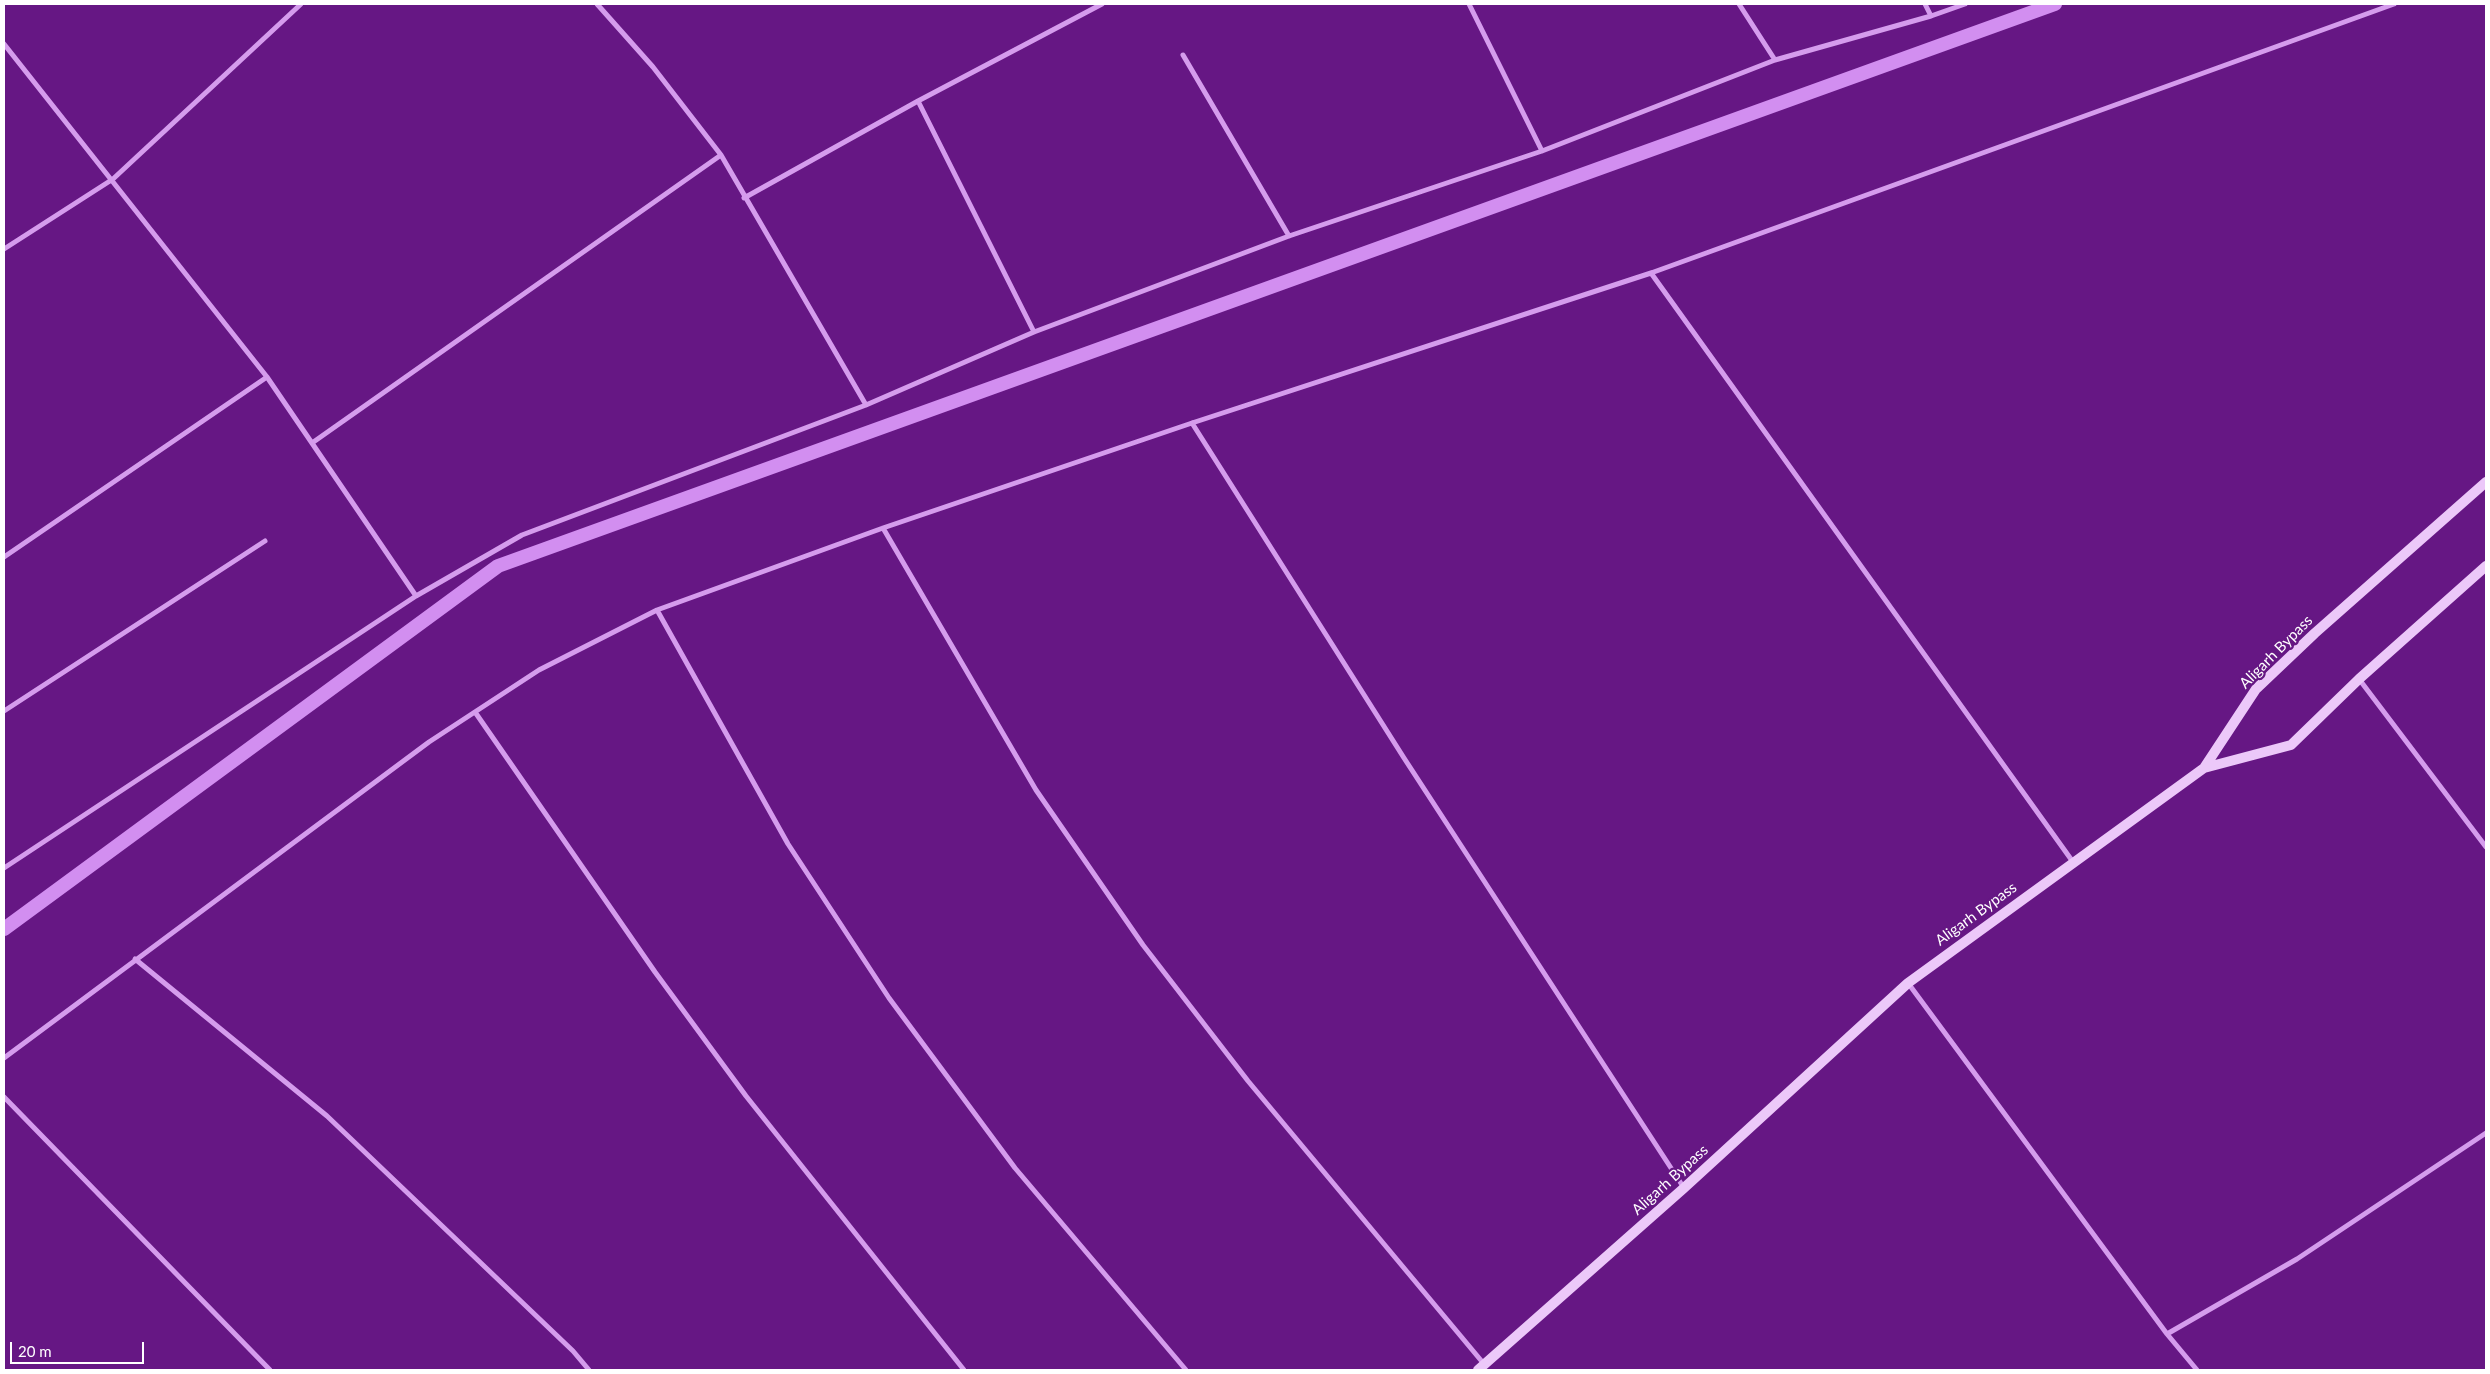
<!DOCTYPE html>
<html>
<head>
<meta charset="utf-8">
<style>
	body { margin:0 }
	#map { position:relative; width:2490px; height:1374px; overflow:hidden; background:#661784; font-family:Lato,sans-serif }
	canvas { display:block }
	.frame { position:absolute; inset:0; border:5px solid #fff; pointer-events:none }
	.scale { position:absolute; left:10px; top:1342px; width:134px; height:22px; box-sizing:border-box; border:2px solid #fff; border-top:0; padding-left:6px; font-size:15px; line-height:18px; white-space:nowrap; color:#fff; -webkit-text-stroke:4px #661784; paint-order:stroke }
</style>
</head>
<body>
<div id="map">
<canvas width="2490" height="1374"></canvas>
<div class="frame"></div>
<div class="scale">20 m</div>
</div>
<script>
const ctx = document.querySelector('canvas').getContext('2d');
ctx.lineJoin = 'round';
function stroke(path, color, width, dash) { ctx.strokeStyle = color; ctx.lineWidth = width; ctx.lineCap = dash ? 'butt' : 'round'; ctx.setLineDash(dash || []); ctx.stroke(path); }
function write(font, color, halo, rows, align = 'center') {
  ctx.font = font + ' Lato,sans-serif'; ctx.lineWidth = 4.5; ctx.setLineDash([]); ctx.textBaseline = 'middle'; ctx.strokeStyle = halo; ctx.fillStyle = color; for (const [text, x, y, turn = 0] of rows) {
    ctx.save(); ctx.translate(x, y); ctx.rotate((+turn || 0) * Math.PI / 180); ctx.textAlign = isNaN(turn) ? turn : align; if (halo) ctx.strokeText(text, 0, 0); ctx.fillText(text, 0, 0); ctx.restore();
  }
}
stroke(new Path2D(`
	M 4,929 L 498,566 L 2055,4`), '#d28ef0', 14);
stroke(new Path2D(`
	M 597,4 L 653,67 L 721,155 L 866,405
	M 1469,4 L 1542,151
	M 1739,4 L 1775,60
	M 1925,4 L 1931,16
	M 4,44 L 267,377 L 416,596
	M 1183,55 L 1289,236
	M 918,101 L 1034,332
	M 744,198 L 918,101 L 1102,4
	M 4,249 L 113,179 L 301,4
	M 1651,273 L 2073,862
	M 1192,423 L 1404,758 L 1684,1188
	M 312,443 L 721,155
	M 883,528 L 1036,790 L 1143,945 L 1248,1081 L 1484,1364
	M 4,557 L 267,377
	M 657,610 L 788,844 L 889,998 L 1015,1168 L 1186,1370
	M 2359,679 L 2486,847
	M 4,711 L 265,541
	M 475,712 L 655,972 L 746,1096 L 964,1370
	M 4,868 L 416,596 L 522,535 L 866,405 L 1034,332 L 1289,236 L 1542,151 L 1775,60 L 1931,16 L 1965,4
	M 135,959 L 327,1116 L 573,1351 L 589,1370
	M 1908,983 L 2167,1334 L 2197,1370
	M 4,1058 L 429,742 L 539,670 L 657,610 L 883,528 L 1192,423 L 1651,273 L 2394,4
	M 4,1097 L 270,1370
	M 2167,1334 L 2297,1259 L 2486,1133`), '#d59ced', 5);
stroke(new Path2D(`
	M 2204,768 L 2291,745 L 2359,679 L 2486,566
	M 1478,1370 L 1684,1188 L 1908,983 L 2204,768 L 2256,689 L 2315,633 L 2486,482`), '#ecc8f9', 10);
write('15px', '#fff', '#661784', [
	["Aligarh Bypass",2276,652,-45],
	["Aligarh Bypass",1976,914,-36],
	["Aligarh Bypass",1670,1180,-42]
]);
</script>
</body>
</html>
